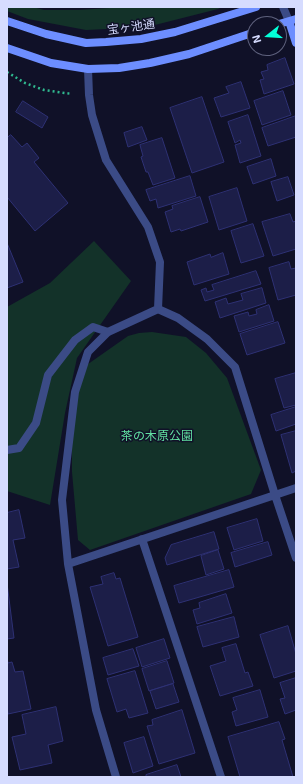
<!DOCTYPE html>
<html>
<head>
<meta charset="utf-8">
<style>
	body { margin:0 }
	#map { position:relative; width:303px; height:784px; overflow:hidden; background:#101128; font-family:"Exo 2",sans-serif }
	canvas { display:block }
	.frame { position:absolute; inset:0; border:8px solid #d6dcff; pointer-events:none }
	.north { position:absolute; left:247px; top:16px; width:40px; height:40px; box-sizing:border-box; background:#101128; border:1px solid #5f627e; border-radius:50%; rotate:253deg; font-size:11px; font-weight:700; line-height:16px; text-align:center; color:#d6dcff }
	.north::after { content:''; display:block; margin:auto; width:14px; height:18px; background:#03ffd9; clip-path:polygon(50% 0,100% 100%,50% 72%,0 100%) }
</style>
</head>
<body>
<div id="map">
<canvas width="303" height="784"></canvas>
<div class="frame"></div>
<div class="north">N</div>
</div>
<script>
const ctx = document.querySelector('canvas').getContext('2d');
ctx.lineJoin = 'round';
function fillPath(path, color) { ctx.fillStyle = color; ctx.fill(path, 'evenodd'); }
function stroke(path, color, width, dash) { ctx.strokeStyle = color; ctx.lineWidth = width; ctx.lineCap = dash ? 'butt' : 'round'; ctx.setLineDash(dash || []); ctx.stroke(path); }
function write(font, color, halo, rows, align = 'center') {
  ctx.font = font + ' "Exo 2","Noto Sans JP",sans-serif'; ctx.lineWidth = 3; ctx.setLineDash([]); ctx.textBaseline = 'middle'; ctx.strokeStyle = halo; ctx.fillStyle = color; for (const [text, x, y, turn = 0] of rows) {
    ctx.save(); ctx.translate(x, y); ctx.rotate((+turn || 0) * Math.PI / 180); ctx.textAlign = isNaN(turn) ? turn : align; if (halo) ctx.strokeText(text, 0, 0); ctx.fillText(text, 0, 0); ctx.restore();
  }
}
fillPath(new Path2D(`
	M 7,7 L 33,7 L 44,10 L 78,10 L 125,7 L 222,7 L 218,9 L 147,27 L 86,30 L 28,19 L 7,11 Z
	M 94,241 L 131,281 L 77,358 L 65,413 L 50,505 L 7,491 L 7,307 L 50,283 Z
	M 152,332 L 186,337 L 206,353 L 227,378 L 261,470 L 251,494 L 90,550 L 78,540 L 72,472 L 72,442 L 81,369 L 128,336 L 139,333 Z`), '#133229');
const building = new Path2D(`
	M 285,58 L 294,84 L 264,94 L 260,80 L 264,79 L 261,72 L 268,70 L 267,65 Z
	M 241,82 L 250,108 L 221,117 L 214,98 L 229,93 L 226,87 Z
	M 283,91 L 291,115 L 262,125 L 254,101 Z
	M 202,97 L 224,162 L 192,173 L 170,108 Z
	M 23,101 L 48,117 L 42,128 L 16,112 Z
	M 248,115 L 261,156 L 240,163 L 235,145 L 241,143 L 240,140 L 235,143 L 228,122 Z
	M 296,116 L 296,137 L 268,146 L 262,128 Z
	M 142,127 L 147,140 L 128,147 L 124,133 Z
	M 11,135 L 22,147 L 27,143 L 39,158 L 34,162 L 68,203 L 35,231 L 7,197 L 7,138 Z
	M 162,138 L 175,178 L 153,185 L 148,172 L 146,172 L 141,157 L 143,156 L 140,145 Z
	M 271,159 L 276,176 L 253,184 L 247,167 Z
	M 190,176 L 196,196 L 158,208 L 156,199 L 150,201 L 146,190 Z
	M 288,177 L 294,195 L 277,201 L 271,182 Z
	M 237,188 L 247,221 L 219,230 L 209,197 Z
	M 200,197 L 208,222 L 181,231 L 180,229 L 171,232 L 165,212 L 173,209 L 172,206 Z
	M 290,214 L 293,222 L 296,221 L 296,249 L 273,256 L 262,222 Z
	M 253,224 L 264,256 L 241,263 L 231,231 Z
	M 7,243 L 23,282 L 7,288 Z
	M 223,253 L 229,274 L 194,285 L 187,262 L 210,254 L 211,257 Z
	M 289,262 L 291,269 L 296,268 L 296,295 L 278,300 L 269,268 Z
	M 256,271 L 261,284 L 205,301 L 201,290 L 206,288 L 207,292 L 214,290 L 212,285 Z
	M 262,288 L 266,303 L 220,318 L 215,302 L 226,298 L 228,304 L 243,300 L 241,294 Z
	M 269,305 L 274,321 L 239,332 L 234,316 L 248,312 L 249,316 L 257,314 L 256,310 Z
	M 278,322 L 285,343 L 247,355 L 240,334 Z
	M 296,373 L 296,405 L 284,408 L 275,379 Z
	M 296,407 L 296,424 L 276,431 L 271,415 Z
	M 296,431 L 296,471 L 292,473 L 281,435 Z
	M 19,510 L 25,538 L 13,540 L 19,567 L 7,569 L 7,513 Z
	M 257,519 L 263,541 L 234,550 L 227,528 Z
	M 214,532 L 219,549 L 167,565 L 165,558 L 171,545 Z
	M 268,542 L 272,555 L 235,567 L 231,553 Z
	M 218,550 L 224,569 L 206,575 L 201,556 Z
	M 229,570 L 234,587 L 179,603 L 174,586 Z
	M 114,573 L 116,579 L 120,578 L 138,637 L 108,646 L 90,587 L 103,584 L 101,577 Z
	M 7,583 L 14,638 L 7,639 Z
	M 226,594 L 232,613 L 197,624 L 193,610 L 200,608 L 199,603 Z
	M 234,617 L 239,637 L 203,647 L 197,627 Z
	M 288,626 L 296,654 L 296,671 L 274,678 L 260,635 Z
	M 164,639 L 170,658 L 142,667 L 136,648 Z
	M 236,644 L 245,673 L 248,672 L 253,686 L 220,696 L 210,666 L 226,661 L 222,648 Z
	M 133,649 L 139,666 L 108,675 L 103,658 Z
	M 7,658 L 8,663 L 12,662 L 15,672 L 23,671 L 31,709 L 8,714 L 7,707 Z
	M 167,661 L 174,683 L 149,691 L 142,669 Z
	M 135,671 L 148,713 L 129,718 L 126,709 L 117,712 L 107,679 Z
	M 296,678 L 296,710 L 285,714 L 280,699 L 285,698 L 280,683 Z
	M 173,684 L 179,702 L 156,709 L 150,691 Z
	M 260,690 L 268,717 L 236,726 L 232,712 L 237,710 L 233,698 Z
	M 56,707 L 63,741 L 48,745 L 52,763 L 20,770 L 12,737 L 26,734 L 22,715 Z
	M 182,710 L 195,753 L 159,764 L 147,726 L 153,725 L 152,720 Z
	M 279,722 L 285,739 L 282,740 L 293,777 L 240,777 L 228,737 Z
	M 144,737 L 153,766 L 133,773 L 124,743 Z
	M 177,765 L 181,777 L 146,777 L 146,775 Z`);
fillPath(building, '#1c1e48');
stroke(building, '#2e3174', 1);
stroke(new Path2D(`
	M 7,72 L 25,83 L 44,90 L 72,94`), '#30b98f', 2.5, [2, 3]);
stroke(new Path2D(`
	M 7,450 L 19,448 L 36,423 L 48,375 L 75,340 L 93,327 L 108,332`), '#3b4b86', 8);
stroke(new Path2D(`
	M 283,7 L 289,21
	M 88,69 L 89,95 L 92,115 L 106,160 L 148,227 L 160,262 L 158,309
	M 142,539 L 221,777
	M 68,564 L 296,488
	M 116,777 L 96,710 L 68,564 L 62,500 L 75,392 L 88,352 L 108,332 L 158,309 L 178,318 L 207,339 L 235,367 L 275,495 L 296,558`), '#3b4b86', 8);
stroke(new Path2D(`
	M 7,21 L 46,34 L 86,43 L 106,42 L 141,39 L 175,32 L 256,7
	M 289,21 L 296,43
	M 279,24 L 296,19
	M 7,48 L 51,63 L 88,69 L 119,68 L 150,63 L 189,54 L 255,32`), '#6d8eff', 8);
write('12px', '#d6dcff', '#101128', [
	["宝ヶ池通",131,27,-8]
]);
write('12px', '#61e0a1', '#101128', [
	["茶の木原公園",157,436]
]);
</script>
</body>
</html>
